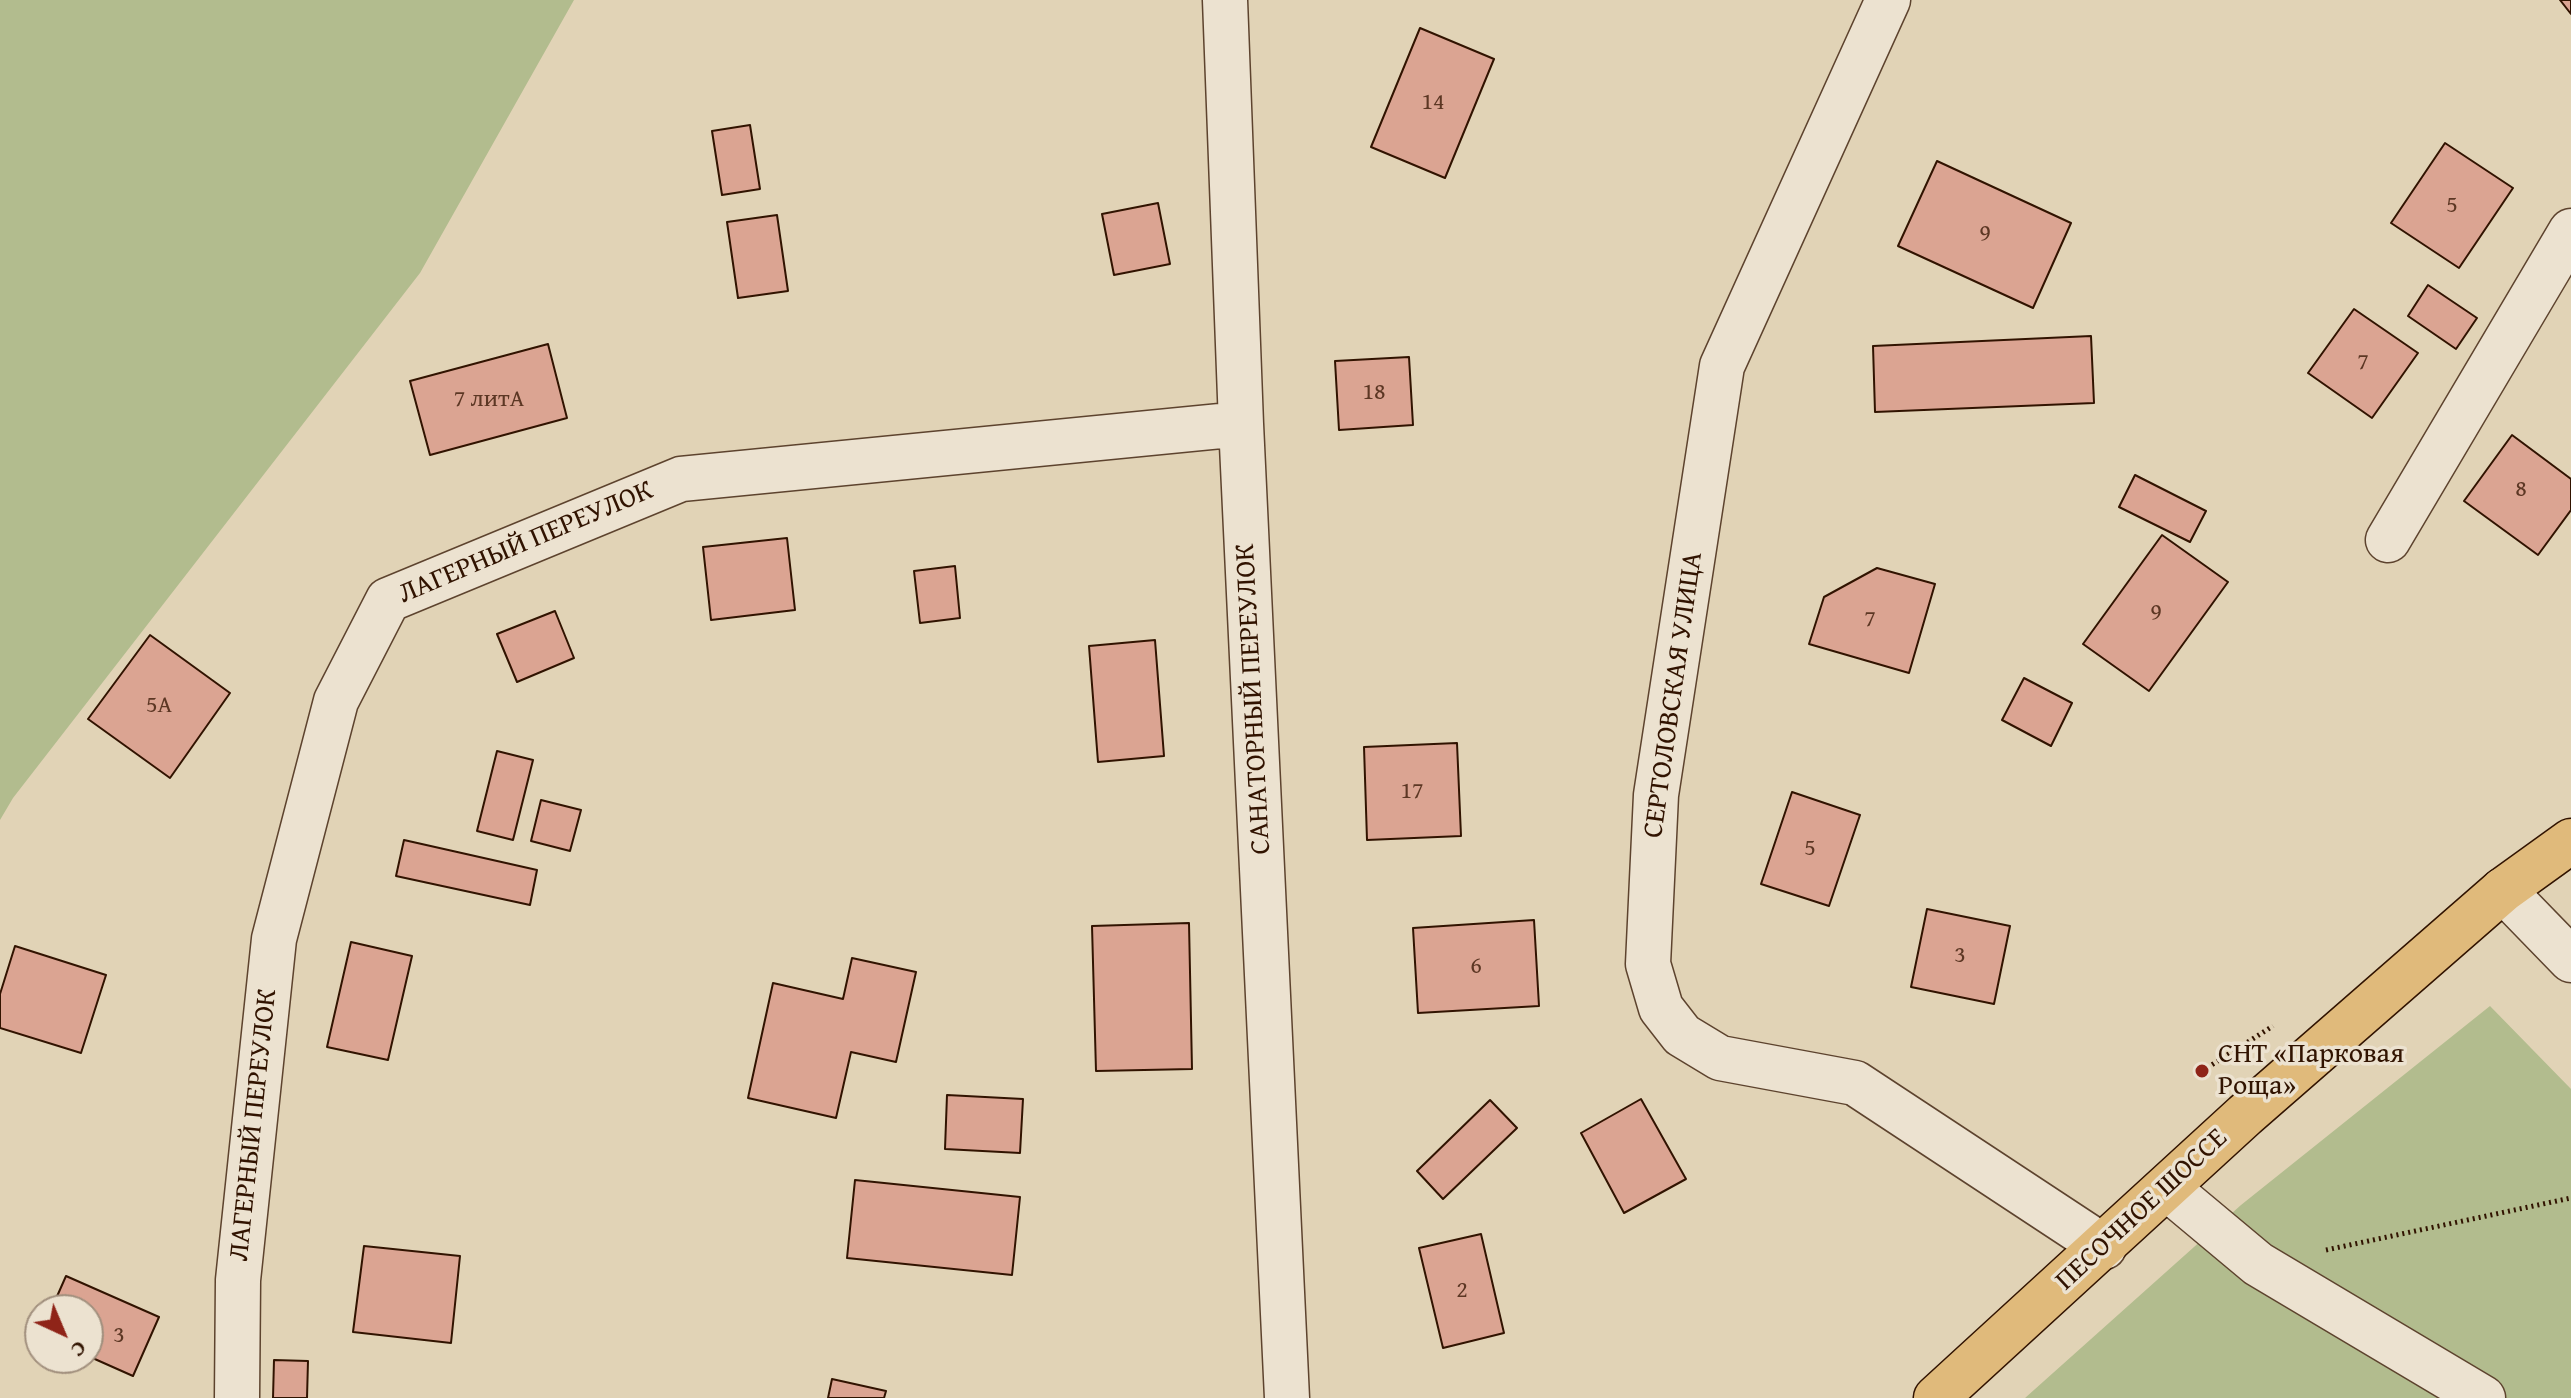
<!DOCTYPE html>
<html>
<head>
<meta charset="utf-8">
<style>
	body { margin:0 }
	#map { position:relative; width:2571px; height:1398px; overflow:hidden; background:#e1d3b6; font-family:"Gentium Book Plus",serif }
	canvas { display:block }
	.north { position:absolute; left:24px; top:1294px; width:80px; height:80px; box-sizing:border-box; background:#ece2d0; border:2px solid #a18f7d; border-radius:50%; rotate:136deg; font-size:22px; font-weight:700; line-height:32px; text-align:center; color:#311300 }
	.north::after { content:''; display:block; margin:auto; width:28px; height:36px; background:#8f2418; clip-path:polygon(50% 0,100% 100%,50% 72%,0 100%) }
</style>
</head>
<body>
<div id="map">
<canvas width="2571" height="1398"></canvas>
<div class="north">С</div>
</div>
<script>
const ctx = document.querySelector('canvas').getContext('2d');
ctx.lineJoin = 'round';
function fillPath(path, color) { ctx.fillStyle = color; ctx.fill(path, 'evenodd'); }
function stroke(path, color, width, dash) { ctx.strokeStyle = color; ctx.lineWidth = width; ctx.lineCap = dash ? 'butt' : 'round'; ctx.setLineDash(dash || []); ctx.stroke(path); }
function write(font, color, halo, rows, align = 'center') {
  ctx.font = font + ' "Gentium Book Plus",serif'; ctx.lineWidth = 7; ctx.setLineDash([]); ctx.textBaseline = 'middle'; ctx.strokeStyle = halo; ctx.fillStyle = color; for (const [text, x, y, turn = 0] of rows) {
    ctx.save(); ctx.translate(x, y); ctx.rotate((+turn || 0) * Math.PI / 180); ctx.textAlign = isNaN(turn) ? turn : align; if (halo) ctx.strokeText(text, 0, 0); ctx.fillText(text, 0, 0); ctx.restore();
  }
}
fillPath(new Path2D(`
	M 0,0 L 574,0 L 420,273 L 13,798 L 0,820 Z
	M 2490,1006 L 2571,1089 L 2571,1398 L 2025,1398 L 2241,1205 Z`), '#b2bc8e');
const building = new Path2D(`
	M 2560,0 L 2571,0 L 2571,14 Z
	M 1420,28 L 1494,59 L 1445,178 L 1371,147 Z
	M 750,125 L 760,189 L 722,195 L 712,131 Z
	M 2445,143 L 2513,188 L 2459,268 L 2391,223 Z
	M 1937,161 L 2071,223 L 2033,308 L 1898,246 Z
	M 1158,203 L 1170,264 L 1114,275 L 1102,214 Z
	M 777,215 L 788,291 L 738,298 L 727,222 Z
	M 2428,285 L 2477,318 L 2456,349 L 2408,316 Z
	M 2354,309 L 2418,353 L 2372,418 L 2308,373 Z
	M 2091,336 L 2094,403 L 1875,412 L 1873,346 Z
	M 548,344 L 567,418 L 430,455 L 410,381 Z
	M 1409,357 L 1413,425 L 1339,430 L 1335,361 Z
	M 2512,435 L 2571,479 L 2571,510 L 2538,555 L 2464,501 Z
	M 2135,475 L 2206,511 L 2190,542 L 2119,507 Z
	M 2162,535 L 2228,582 L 2149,691 L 2083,644 Z
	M 787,538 L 795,610 L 711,620 L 703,547 Z
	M 955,566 L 960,618 L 920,623 L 914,571 Z
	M 1877,568 L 1935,584 L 1909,673 L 1809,644 L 1824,597 Z
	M 555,611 L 574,658 L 517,682 L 497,634 Z
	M 150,635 L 230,693 L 170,778 L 88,719 Z
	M 1155,640 L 1164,756 L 1098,762 L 1089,646 Z
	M 2024,678 L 2072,703 L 2051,746 L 2002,720 Z
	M 1457,743 L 1461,836 L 1367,840 L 1364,747 Z
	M 497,751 L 533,760 L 513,840 L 477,831 Z
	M 1792,792 L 1860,815 L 1829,906 L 1761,884 Z
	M 541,800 L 581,810 L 570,851 L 531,841 Z
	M 404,840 L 537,870 L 530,905 L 396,876 Z
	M 1927,909 L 2010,926 L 1994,1004 L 1911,987 Z
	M 1534,920 L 1539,1006 L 1418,1013 L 1413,928 Z
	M 1189,923 L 1192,1069 L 1096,1071 L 1092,926 Z
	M 351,942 L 412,956 L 388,1060 L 327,1047 Z
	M 15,946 L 106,975 L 81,1053 L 0,1028 L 0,994 Z
	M 852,958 L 916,972 L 896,1062 L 851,1052 L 836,1118 L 748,1098 L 773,983 L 843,999 Z
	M 947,1095 L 1023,1099 L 1020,1153 L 945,1149 Z
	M 1641,1099 L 1686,1179 L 1624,1213 L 1581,1133 Z
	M 1490,1100 L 1517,1128 L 1443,1199 L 1417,1171 Z
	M 855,1180 L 1020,1197 L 1012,1275 L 847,1258 Z
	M 1481,1234 L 1504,1333 L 1443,1348 L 1419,1248 Z
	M 364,1246 L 460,1256 L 451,1343 L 353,1332 Z
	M 66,1276 L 159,1317 L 133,1376 L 88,1356 L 88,1310 L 51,1310 Z
	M 274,1360 L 308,1361 L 307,1398 L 273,1398 Z
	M 832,1379 L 886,1391 L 884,1398 L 828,1398 Z`);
fillPath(building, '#dba492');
stroke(building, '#311300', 2);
const minor = new Path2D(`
	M 1225,0 L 1241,424 L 1287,1398
	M 1888,0 L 1722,366 L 1656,795 L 1648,964 L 1661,1008 L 1682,1035 L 1720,1058 L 1855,1083 L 2104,1247
	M 2388,540 L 2571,231
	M 2503,890 L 2571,960
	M 2167,1188 L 2258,1264 L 2483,1398
	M 237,1398 L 238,1280 L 274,939 L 336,701 L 388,600 L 681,479 L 1241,424`);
const major = new Path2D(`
	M 1936,1398 L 2245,1115 L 2503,890 L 2571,841`);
stroke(minor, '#5d432e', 47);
stroke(major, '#311300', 47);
stroke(new Path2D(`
	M 2202,1071 L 2273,1026
	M 2326,1250 L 2571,1198`), '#311300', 5, [2, 4]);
stroke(minor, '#ece2d0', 44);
stroke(major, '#e0ba7b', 44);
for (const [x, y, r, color] of [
	[2202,1071,8,"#8f2418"]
]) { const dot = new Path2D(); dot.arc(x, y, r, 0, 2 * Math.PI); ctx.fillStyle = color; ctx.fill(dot); stroke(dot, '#ece2d0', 3); }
write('24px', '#5c3724', null, [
	["14",1433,103],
	["5",2452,206],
	["9",1985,234],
	["7",2363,363],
	["18",1374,393],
	["7 литА",489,400],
	["8",2521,490],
	["9",2156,613],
	["7",1870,620],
	["5А",159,706],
	["17",1412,792],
	["5",1810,849],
	["3",1960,956],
	["6",1476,967],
	["2",1462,1291],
	["3",119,1336]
]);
write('28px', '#311300', '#ece2d0', [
	["ЛАГЕРНЫЙ ПЕРЕУЛОК",526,543,-23],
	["СЕРТОЛОВСКАЯ УЛИЦА",1674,695,-82],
	["САНАТОРНЫЙ ПЕРЕУЛОК",1254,699,-93],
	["ЛАГЕРНЫЙ ПЕРЕУЛОК",254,1125,-84],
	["ПЕСОЧНОЕ ШОССЕ",2142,1210,-43]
]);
write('28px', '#311300', '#ece2d0', [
	["СНТ «Парковая",2218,1055],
	["Роща»",2218,1087]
], 'left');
</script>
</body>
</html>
